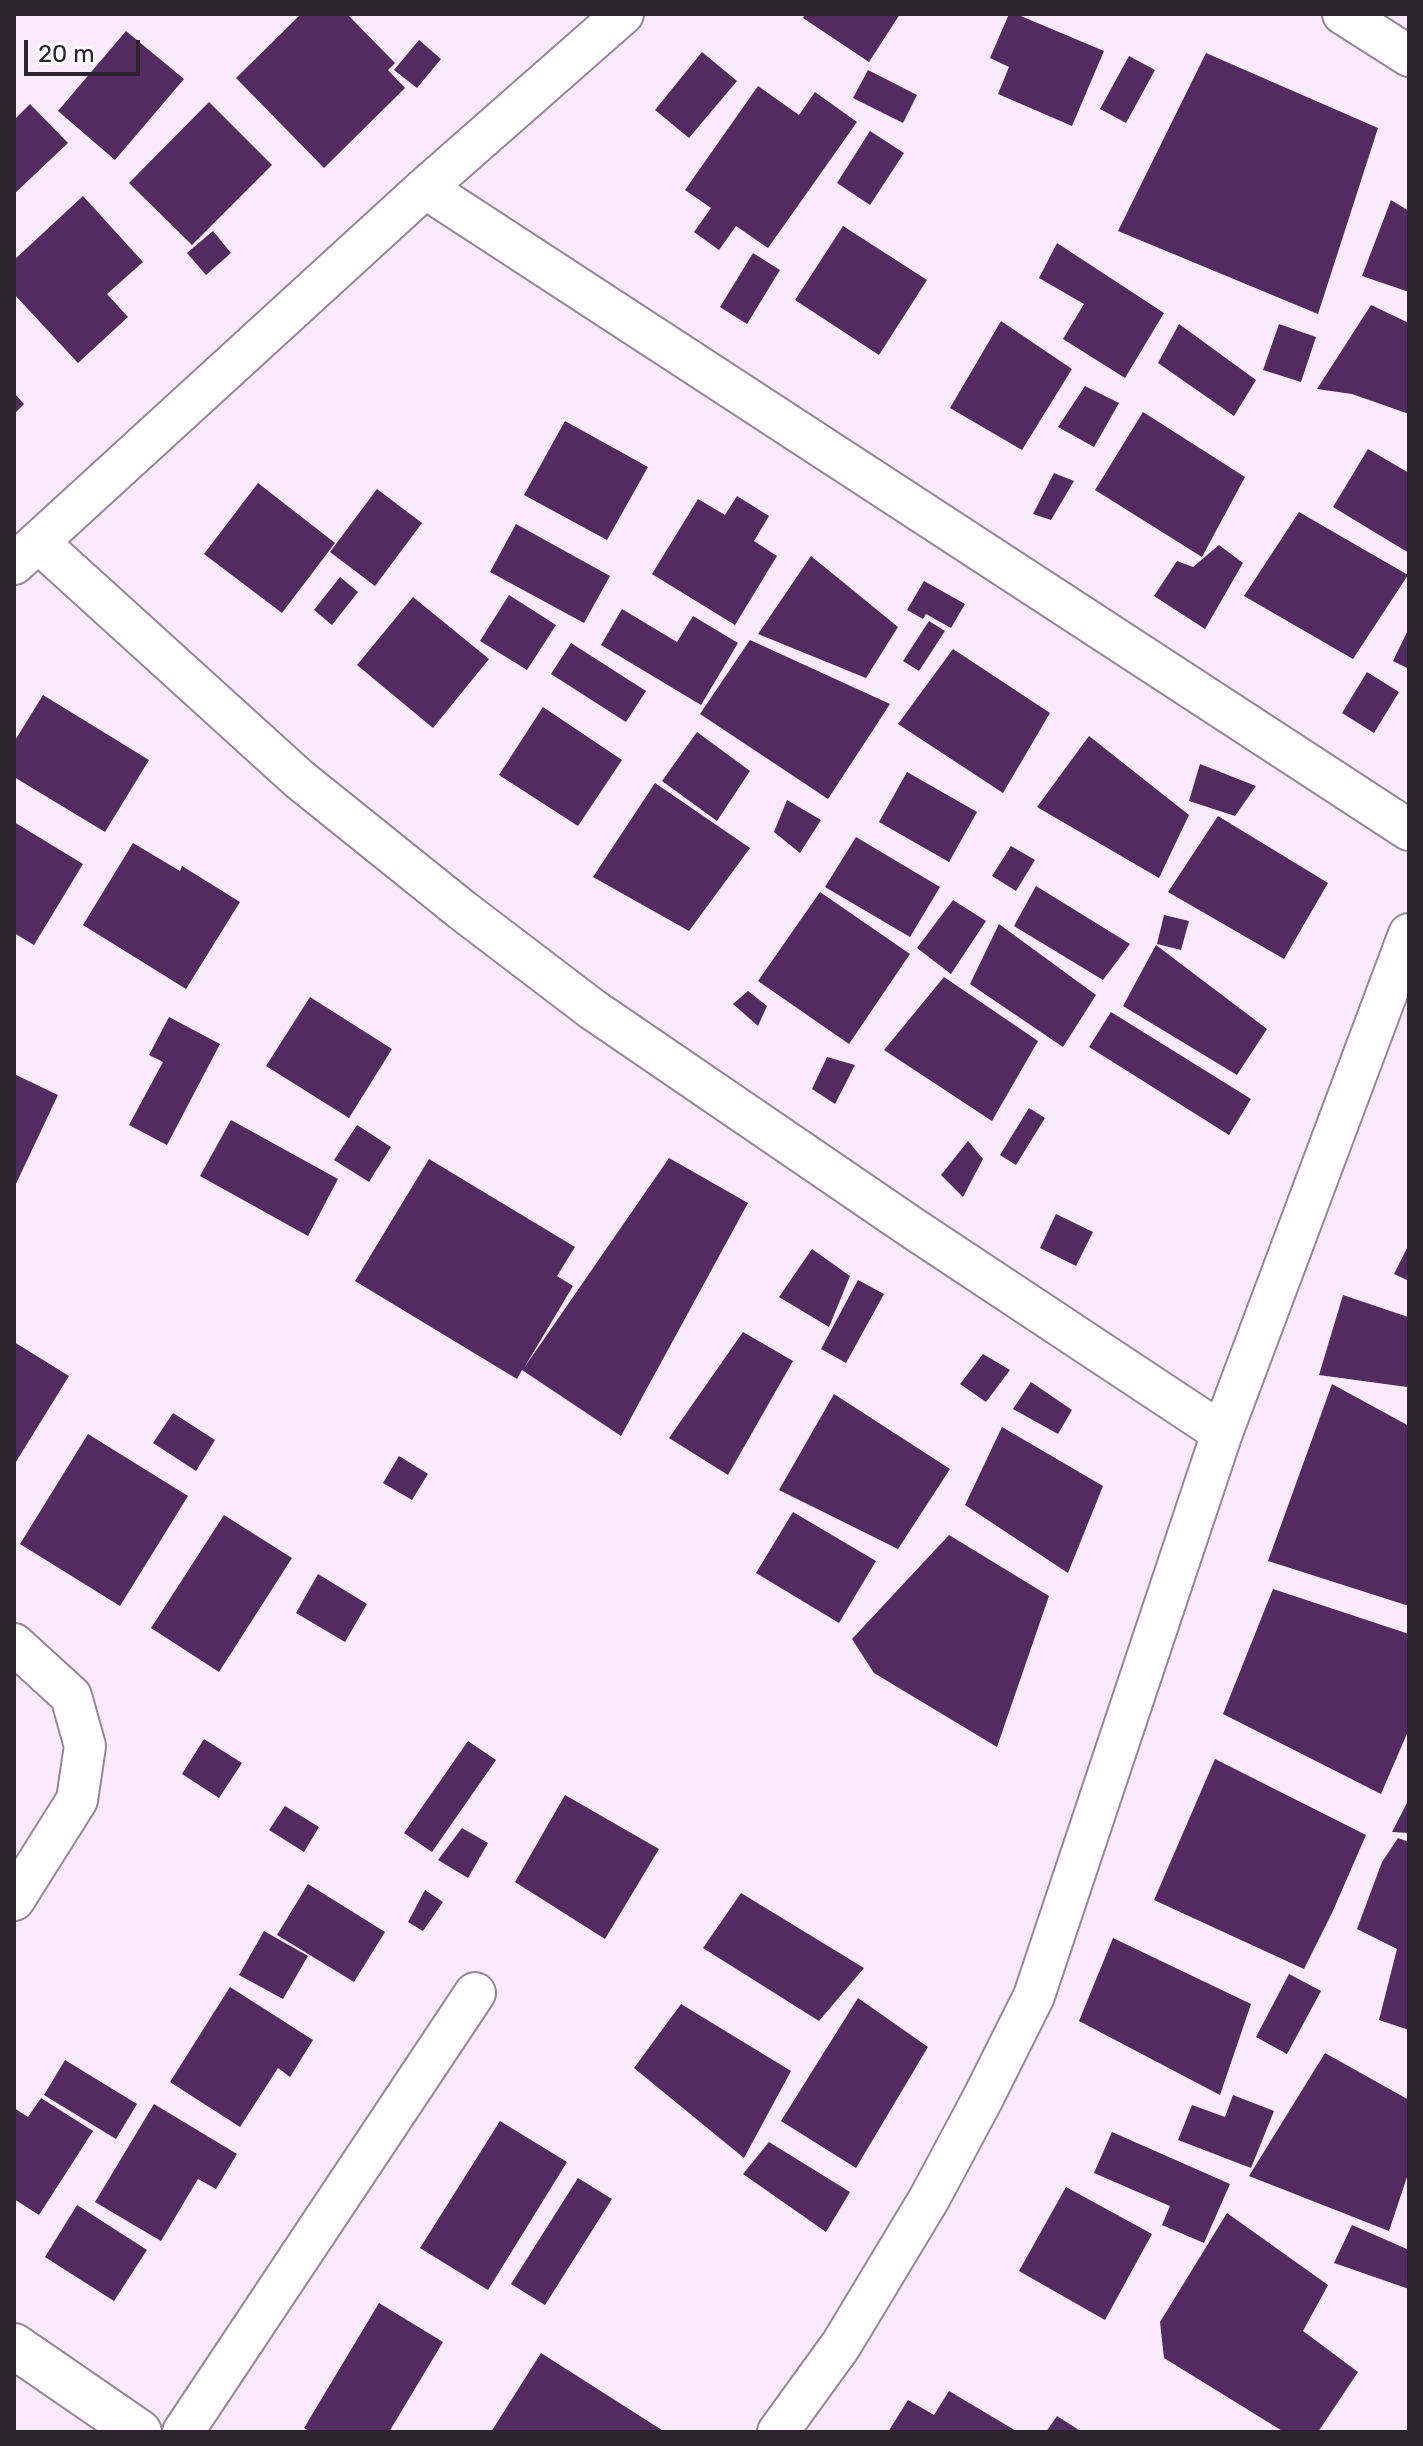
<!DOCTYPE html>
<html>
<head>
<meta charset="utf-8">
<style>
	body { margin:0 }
	#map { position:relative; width:1423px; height:2446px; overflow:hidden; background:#faeafd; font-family:Rubik,sans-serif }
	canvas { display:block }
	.frame { position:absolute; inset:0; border:16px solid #2c242d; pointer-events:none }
	.scale { position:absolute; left:24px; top:40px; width:116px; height:36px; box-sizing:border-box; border:4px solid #2c242d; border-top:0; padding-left:10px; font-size:24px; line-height:28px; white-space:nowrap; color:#2c242d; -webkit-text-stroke:6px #fdfdfd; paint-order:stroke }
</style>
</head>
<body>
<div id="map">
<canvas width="1423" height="2446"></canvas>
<div class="frame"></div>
<div class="scale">20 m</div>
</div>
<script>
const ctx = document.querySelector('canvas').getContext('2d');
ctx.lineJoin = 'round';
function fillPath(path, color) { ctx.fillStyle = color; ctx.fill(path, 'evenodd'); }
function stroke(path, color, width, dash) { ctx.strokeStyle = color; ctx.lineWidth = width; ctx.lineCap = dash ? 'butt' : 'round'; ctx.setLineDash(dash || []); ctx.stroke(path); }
fillPath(new Path2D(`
	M 301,14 L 347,14 L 395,63 L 388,70 L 405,88 L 324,168 L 236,78 Z
	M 805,14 L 900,14 L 869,62 L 803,18 Z
	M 1009,14 L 1016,14 L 1104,51 L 1072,126 L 998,94 L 1009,67 L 990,58 Z
	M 126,31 L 184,79 L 115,160 L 58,111 Z
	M 419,40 L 441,59 L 417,88 L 394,70 Z
	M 702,52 L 737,81 L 689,138 L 655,110 Z
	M 1206,53 L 1378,128 L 1318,314 L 1118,231 Z
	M 1129,56 L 1155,70 L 1126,123 L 1100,109 Z
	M 868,70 L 917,95 L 903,123 L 853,98 Z
	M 758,86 L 799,115 L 815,92 L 857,122 L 768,248 L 736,226 L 719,250 L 694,232 L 711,208 L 685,190 Z
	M 209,102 L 272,165 L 192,245 L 129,183 Z
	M 30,104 L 68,143 L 14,194 L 14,120 Z
	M 870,131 L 904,153 L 870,205 L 837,183 Z
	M 83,196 L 143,262 L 107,294 L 128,317 L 78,363 L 14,294 L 14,260 Z
	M 1391,200 L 1409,211 L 1409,292 L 1362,276 Z
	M 843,226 L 927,280 L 879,355 L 795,300 Z
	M 213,231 L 231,253 L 206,275 L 187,253 Z
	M 1057,243 L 1164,313 L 1125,378 L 1063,339 L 1084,304 L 1039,278 Z
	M 753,253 L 780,270 L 747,324 L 720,307 Z
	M 1371,305 L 1409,323 L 1409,414 L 1352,394 L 1317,389 Z
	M 1001,321 L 1072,369 L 1022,450 L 950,408 Z
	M 1179,324 L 1256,380 L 1234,416 L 1158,363 Z
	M 1279,324 L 1316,337 L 1301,382 L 1263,370 Z
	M 1085,386 L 1119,403 L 1094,447 L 1058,427 Z
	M 14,393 L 24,404 L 14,414 Z
	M 1143,412 L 1245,477 L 1202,557 L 1095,490 Z
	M 565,421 L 648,467 L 607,540 L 524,495 Z
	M 1368,449 L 1409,473 L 1409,553 L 1333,507 Z
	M 1054,473 L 1074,481 L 1051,520 L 1033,514 Z
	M 258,483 L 335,543 L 282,613 L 204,554 Z
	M 377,489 L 422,523 L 375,586 L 330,552 Z
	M 737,496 L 769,516 L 754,541 L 777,556 L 735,625 L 652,574 L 698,499 L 725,515 Z
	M 1299,512 L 1408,575 L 1353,659 L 1244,596 Z
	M 516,524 L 610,576 L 584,623 L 490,572 Z
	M 1219,545 L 1243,563 L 1205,629 L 1154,596 L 1177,561 L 1193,567 Z
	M 811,556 L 898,627 L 866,678 L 758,634 Z
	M 340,577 L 358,592 L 332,625 L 314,610 Z
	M 924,581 L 965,604 L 951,628 L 926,614 L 923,619 L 907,610 Z
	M 509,595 L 556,625 L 527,670 L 480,641 Z
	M 413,597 L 489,659 L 433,728 L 357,665 Z
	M 622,609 L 677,642 L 693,616 L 738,643 L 701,705 L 601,645 Z
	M 929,621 L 945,631 L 919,671 L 903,661 Z
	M 1409,628 L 1409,669 L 1393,661 Z
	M 750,640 L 890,704 L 828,799 L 700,714 Z
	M 571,643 L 646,691 L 626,722 L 551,674 Z
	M 953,649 L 1050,713 L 1003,793 L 898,724 Z
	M 1367,672 L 1399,692 L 1374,733 L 1342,713 Z
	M 43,695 L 149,760 L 105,832 L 14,777 L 14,742 Z
	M 543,707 L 622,760 L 578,826 L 499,775 Z
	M 697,732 L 750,771 L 717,821 L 662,781 Z
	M 1089,736 L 1189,815 L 1159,878 L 1037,807 Z
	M 1200,764 L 1256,786 L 1235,816 L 1189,801 Z
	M 907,772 L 977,812 L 949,862 L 879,822 Z
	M 655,783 L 750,848 L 689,931 L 593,877 Z
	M 787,800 L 821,820 L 800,853 L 774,832 Z
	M 1218,816 L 1328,883 L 1284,959 L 1168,892 Z
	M 14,822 L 83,864 L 34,945 L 14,933 Z
	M 856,837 L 940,887 L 910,937 L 825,887 Z
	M 133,843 L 180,871 L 182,866 L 240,902 L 186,989 L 83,925 Z
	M 1011,846 L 1035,860 L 1016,891 L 992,876 Z
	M 1036,886 L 1130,944 L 1103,980 L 1014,926 Z
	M 820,892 L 910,954 L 849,1044 L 758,981 Z
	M 953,900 L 986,921 L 951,974 L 917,948 Z
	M 1164,915 L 1189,921 L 1181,950 L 1157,944 Z
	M 999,924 L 1096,995 L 1063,1047 L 970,984 Z
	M 1156,945 L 1267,1029 L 1237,1075 L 1123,1006 Z
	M 944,977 L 1038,1041 L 992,1121 L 884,1050 Z
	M 748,991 L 767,1006 L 758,1026 L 733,1004 Z
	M 310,997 L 392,1049 L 349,1118 L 266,1066 Z
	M 1111,1012 L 1251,1099 L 1229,1135 L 1089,1047 Z
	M 169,1017 L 220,1044 L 167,1145 L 129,1125 L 163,1062 L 149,1055 Z
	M 827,1057 L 855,1065 L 835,1104 L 812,1089 Z
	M 14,1074 L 58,1095 L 14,1188 Z
	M 1029,1108 L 1045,1118 L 1016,1165 L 1000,1155 Z
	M 231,1120 L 338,1179 L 308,1236 L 200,1176 Z
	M 357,1125 L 391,1147 L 369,1182 L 334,1160 Z
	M 968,1141 L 983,1159 L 963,1197 L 941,1175 Z
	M 669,1158 L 748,1203 L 621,1436 L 522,1370 L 517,1379 L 355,1281 L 429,1159 L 575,1247 L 557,1276 L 573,1286 L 524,1368 Z
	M 1056,1214 L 1093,1232 L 1076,1266 L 1040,1248 Z
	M 1409,1244 L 1409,1281 L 1394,1274 Z
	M 812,1249 L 850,1276 L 829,1327 L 779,1297 Z
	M 858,1280 L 884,1294 L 846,1363 L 821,1349 Z
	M 1343,1295 L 1408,1317 L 1407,1387 L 1319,1375 Z
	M 743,1332 L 793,1361 L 728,1475 L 669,1438 Z
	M 14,1342 L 69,1376 L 14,1465 Z
	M 983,1354 L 1010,1370 L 986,1402 L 960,1384 Z
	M 1031,1382 L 1072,1410 L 1058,1434 L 1013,1409 Z
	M 1332,1384 L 1409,1426 L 1409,1606 L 1268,1561 Z
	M 834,1394 L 950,1469 L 898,1549 L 779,1490 Z
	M 173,1413 L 215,1440 L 196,1471 L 153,1443 Z
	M 1002,1427 L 1103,1486 L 1068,1573 L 965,1505 Z
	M 88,1434 L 188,1496 L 120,1606 L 20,1544 Z
	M 399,1456 L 428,1474 L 412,1500 L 383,1483 Z
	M 793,1512 L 876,1561 L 839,1623 L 756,1573 Z
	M 224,1515 L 292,1558 L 219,1672 L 151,1628 Z
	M 949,1535 L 1049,1596 L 997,1747 L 874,1673 L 852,1639 Z
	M 318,1574 L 367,1604 L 345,1642 L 296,1613 Z
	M 1273,1589 L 1409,1634 L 1409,1729 L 1381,1794 L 1223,1714 Z
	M 204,1739 L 242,1763 L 219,1798 L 182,1774 Z
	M 468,1741 L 496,1760 L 432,1852 L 404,1833 Z
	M 1215,1759 L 1366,1835 L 1332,1913 L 1304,1969 L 1154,1900 Z
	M 565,1795 L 659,1849 L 605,1939 L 515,1882 Z
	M 1409,1799 L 1409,1833 L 1392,1832 Z
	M 285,1806 L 319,1827 L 304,1852 L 269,1830 Z
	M 462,1828 L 488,1843 L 468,1878 L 438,1860 Z
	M 1398,1838 L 1409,1842 L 1409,2030 L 1379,2020 L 1397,1949 L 1357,1929 L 1382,1862 Z
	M 308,1884 L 385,1932 L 354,1982 L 277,1935 Z
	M 425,1890 L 443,1902 L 423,1931 L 408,1922 Z
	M 741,1893 L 864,1968 L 819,2021 L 703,1948 Z
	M 264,1931 L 308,1956 L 283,1999 L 239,1975 Z
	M 1113,1938 L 1251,2004 L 1220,2095 L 1079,2021 Z
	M 1289,1974 L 1321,1991 L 1287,2054 L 1256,2037 Z
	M 230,1987 L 313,2040 L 290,2077 L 278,2068 L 240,2127 L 170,2082 Z
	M 858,1998 L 928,2047 L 856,2168 L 781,2121 Z
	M 681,2004 L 791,2071 L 744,2158 L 634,2068 Z
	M 1325,2053 L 1409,2100 L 1409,2171 L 1389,2231 L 1249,2176 Z
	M 65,2060 L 137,2104 L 116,2139 L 44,2095 Z
	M 1233,2095 L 1274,2111 L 1251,2168 L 1178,2140 L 1192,2105 L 1225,2117 Z
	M 41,2098 L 93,2131 L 39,2215 L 14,2199 L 14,2108 L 28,2117 Z
	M 154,2104 L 237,2154 L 216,2189 L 198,2179 L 161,2241 L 95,2202 Z
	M 500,2121 L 567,2162 L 488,2290 L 420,2248 Z
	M 1112,2132 L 1230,2184 L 1204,2243 L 1162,2225 L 1170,2206 L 1094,2173 Z
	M 769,2142 L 850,2192 L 826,2232 L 743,2174 Z
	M 578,2178 L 612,2199 L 545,2305 L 511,2284 Z
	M 1066,2187 L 1152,2234 L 1105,2320 L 1019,2271 Z
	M 77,2205 L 147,2250 L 114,2301 L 45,2257 Z
	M 1227,2213 L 1328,2285 L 1303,2331 L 1358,2372 L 1318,2432 L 1284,2432 L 1164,2358 L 1160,2322 Z
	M 1352,2225 L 1409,2250 L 1409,2289 L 1334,2263 Z
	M 379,2303 L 443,2342 L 389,2432 L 311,2432 L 304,2428 Z
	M 541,2353 L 665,2432 L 491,2432 Z
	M 949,2391 L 1018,2432 L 888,2432 L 908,2400 L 934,2415 Z
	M 1057,2416 L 1082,2432 L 1046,2432 Z`), '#532b60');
const street = new Path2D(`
	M 1343,14 L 1409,56
	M 425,188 L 1409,830
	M 39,543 L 299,779 L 462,910 L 592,1009 L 911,1227 L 1222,1433
	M 14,564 L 425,188 L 623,14
	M 14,1644 L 71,1696 L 85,1746 L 77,1800 L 14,1900
	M 183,2432 L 475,1993
	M 778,2432 L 841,2345 L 929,2199 L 983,2098 L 1034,1996 L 1222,1433 L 1409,934`);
const secondary = new Path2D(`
	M 14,2346 L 139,2432`);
stroke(street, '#98859b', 44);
stroke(secondary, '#98859b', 48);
stroke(street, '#fff', 40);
stroke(secondary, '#fff', 44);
</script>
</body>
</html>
